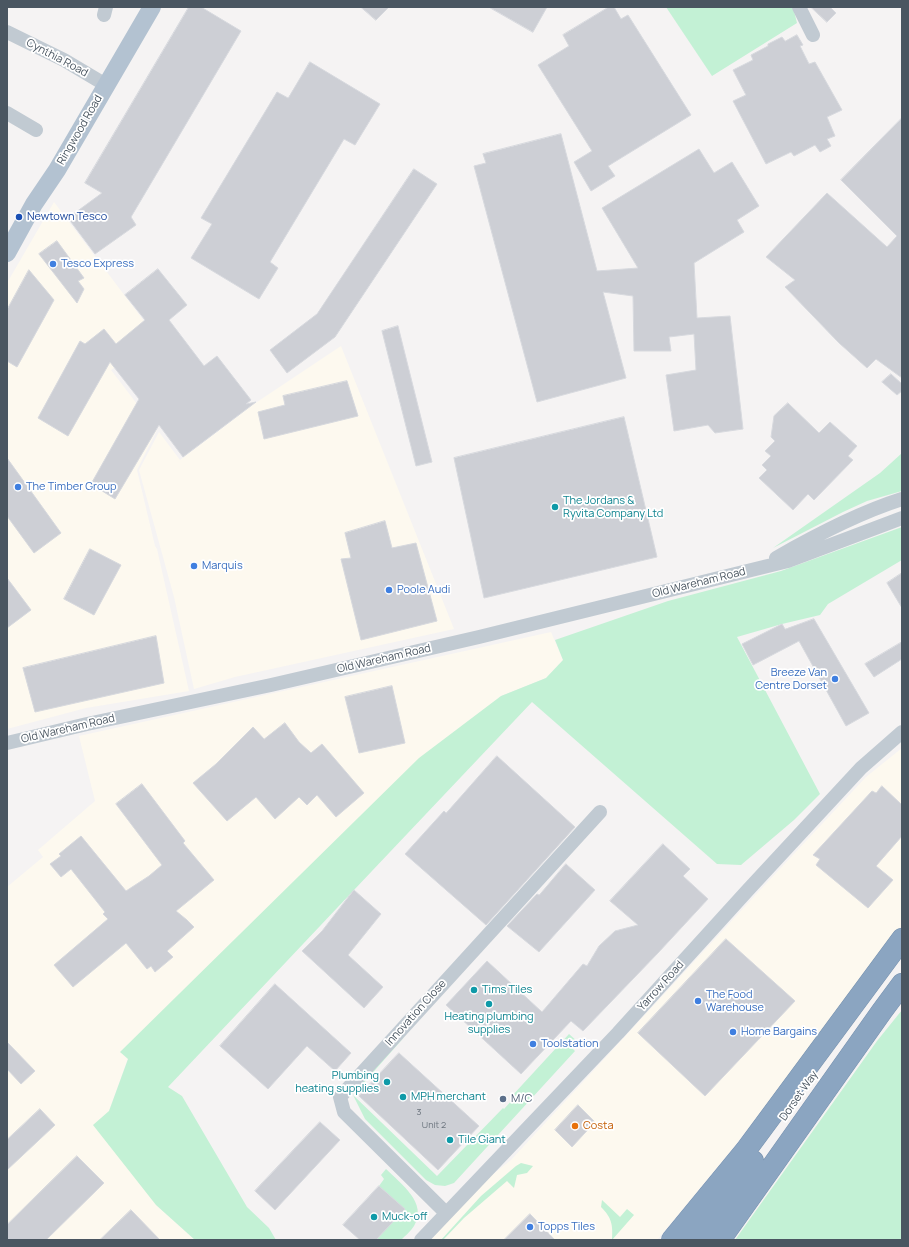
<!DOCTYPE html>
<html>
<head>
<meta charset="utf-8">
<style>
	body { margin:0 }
	#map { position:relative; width:909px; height:1247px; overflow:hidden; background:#f5f3f3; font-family:Manrope,sans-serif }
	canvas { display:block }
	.frame { position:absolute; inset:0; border:8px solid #4a5661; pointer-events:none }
</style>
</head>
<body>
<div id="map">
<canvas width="909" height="1247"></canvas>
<div class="frame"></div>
</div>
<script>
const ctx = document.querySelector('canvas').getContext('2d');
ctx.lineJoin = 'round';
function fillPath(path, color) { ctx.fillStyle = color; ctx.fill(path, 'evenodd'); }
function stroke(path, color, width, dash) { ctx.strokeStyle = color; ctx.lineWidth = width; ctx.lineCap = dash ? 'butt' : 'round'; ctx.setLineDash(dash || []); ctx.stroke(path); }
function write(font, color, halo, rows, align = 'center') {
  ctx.font = font + ' Manrope,sans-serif'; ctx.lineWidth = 3.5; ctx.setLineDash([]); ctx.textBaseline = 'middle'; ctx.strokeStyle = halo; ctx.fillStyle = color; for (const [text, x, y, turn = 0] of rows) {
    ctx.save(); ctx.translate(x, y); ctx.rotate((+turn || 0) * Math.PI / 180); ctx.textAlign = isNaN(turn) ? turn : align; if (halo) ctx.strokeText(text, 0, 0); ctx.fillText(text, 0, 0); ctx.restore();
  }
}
fillPath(new Path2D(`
	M 54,202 L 156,337 L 111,370 L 157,430 L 137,470 L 155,546 L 157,549 L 189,691 L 86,708 L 7,729 L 7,283 Z
	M 341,346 L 454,629 L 235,677 L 194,689 L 174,597 L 139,470 L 159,432 L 180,460 L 254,404 Z
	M 551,632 L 563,660 L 546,678 L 501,696 L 120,1052 L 128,1058 L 109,1111 L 156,1205 L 195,1240 L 7,1240 L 7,887 L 43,857 L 38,850 L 95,801 L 79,736 Z
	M 902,748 L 902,925 L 733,1148 L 657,1240 L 430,1240 L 487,1179 L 511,1160 L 762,888 L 866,777 Z`), '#fdf9ef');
fillPath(new Path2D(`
	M 666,7 L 793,7 L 797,23 L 712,76 Z
	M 902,453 L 902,491 L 867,501 L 843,512 L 773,548 L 880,473 Z
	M 902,527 L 902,560 L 828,604 L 820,615 L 782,624 L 737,637 L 820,794 L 794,820 L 741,865 L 717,864 L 532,702 L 354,890 L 168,1087 L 182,1096 L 247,1207 L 269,1228 L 276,1240 L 195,1240 L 156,1205 L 93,1125 L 109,1111 L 128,1059 L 120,1052 L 419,758 L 501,696 L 546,678 L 563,660 L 555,640 L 668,601 L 781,571 Z
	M 902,1010 L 902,1240 L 735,1240 L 877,1041 Z
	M 407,1034 L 353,1095 L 437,1176 L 503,1108 L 504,1109 L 513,1099 L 511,1097 L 569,1034 L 578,1042 L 572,1048 L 575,1051 L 454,1183 L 445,1186 L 435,1185 L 426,1180 L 365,1119 L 353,1095 L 356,1087 Z
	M 521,1163 L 533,1166 L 527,1173 L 517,1175 L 514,1188 L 507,1181 L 464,1218 L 443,1240 L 441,1240 L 481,1196 L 516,1166 Z
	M 386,1169 C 401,1184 428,1203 414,1226 C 411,1231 405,1236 401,1240 L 376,1240 L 404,1209 L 379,1186 L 384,1179 L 381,1175 Z
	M 602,1200 L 620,1217 L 627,1209 L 634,1215 L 612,1240 C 613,1225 612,1218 601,1207 Z`), '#c3f1d5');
const building = new Path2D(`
	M 189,7 L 201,7 L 241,31 L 131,217 L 136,225 L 95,254 L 68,218 L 102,193 L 85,183 Z
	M 361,7 L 389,7 L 376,20 Z
	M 489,7 L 547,7 L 533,32 Z
	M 609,7 L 614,7 L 621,19 L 628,15 L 691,115 L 608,166 L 615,176 L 591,191 L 574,162 L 592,151 L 538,65 L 569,46 L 563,35 Z
	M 811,7 L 830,7 L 836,13 L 827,22 Z
	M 797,35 L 803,45 L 800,46 L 809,64 L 815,62 L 842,110 L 827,117 L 835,136 L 827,139 L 831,146 L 820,152 L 815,145 L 794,156 L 791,152 L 766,164 L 733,101 L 746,95 L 733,70 L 753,60 L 751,55 L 768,46 L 768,44 L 782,37 L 785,41 Z
	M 310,62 L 380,104 L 355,145 L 344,139 L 270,262 L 278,268 L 259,299 L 191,258 L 212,224 L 201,218 L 277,92 L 288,98 Z
	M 902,118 L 902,378 L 876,359 L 867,368 L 839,343 L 785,287 L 795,280 L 766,257 L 827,193 L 887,247 L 897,236 L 841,180 Z
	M 561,134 L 597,271 L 638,268 L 602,208 L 699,149 L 714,173 L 732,162 L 759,206 L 737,220 L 744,232 L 694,263 L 697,318 L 730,316 L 743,429 L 715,433 L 708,425 L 674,431 L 666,375 L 696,370 L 694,334 L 669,337 L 671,351 L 634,351 L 633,296 L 603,292 L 626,378 L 537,402 L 474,166 L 486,163 L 483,154 Z
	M 414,169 L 437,184 L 335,337 L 287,373 L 270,350 L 317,314 Z
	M 57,241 L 84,278 L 78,281 L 84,289 L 77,303 L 39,254 Z
	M 158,269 L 187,305 L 169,320 L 204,366 L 217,356 L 251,400 L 246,404 L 256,402 L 183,457 L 159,425 L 115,499 L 91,484 L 139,399 L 110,362 L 68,436 L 38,418 L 80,341 L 85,344 L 104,329 L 116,344 L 145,320 L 125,295 Z
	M 29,270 L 54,300 L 17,367 L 7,361 L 7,310 Z
	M 398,326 L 432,462 L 416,466 L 382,331 Z
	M 891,374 L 902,384 L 902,391 L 897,395 L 882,382 Z
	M 347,381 L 358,416 L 264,439 L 258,412 L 285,405 L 283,396 Z
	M 788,403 L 819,433 L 830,422 L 857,446 L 848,456 L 853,460 L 814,500 L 808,494 L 793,510 L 759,478 L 767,470 L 762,465 L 771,456 L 765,451 L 775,441 L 771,437 L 774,416 Z
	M 624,417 L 657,557 L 484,598 L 454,458 Z
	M 7,458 L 61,533 L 34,553 L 7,516 Z
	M 385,521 L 392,548 L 416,543 L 437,621 L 361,640 L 341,559 L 351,558 L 345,533 Z
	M 90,549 L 121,565 L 94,615 L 64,599 Z
	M 902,573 L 902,608 L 887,583 Z
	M 7,578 L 31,610 L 7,628 Z
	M 814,619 L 869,713 L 846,726 L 799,641 L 753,665 L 742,644 L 782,624 L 785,629 Z
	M 156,636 L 164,683 L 35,712 L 23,668 Z
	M 902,642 L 902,659 L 874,677 L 865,664 Z
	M 392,686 L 405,743 L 359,753 L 345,697 Z
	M 285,723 L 299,742 L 311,753 L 322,744 L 364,793 L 336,817 L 317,795 L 307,805 L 299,797 L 275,819 L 256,797 L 227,821 L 193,783 L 216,764 L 253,727 L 264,739 Z
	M 497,756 L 575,827 L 486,925 L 405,854 L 444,811 L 446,813 Z
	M 142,784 L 185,841 L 183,843 L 214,880 L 176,911 L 187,920 L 194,927 L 167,951 L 173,957 L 155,972 L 151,966 L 147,969 L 126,943 L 73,987 L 54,965 L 108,919 L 103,914 L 105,912 L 71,869 L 61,877 L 50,864 L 61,856 L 59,854 L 81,836 L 126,891 L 149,876 L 162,865 L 116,804 Z
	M 882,786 L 902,805 L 902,836 L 876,866 L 893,880 L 868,908 L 816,865 L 820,859 L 813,855 L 872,791 L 876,793 Z
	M 663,844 L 690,869 L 683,876 L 708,899 L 658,953 L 583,1031 L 571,1021 L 521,1074 L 446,1005 L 487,961 L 542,1012 L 583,964 L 587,966 L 599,946 L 615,931 L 638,925 L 610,901 Z
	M 566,864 L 595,890 L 539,952 L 507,926 L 537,894 L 539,895 Z
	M 354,890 L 381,914 L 348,955 L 383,987 L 364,1008 L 302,951 L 322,931 Z
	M 726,939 L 795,1001 L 705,1096 L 638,1033 Z
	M 275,984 L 351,1053 L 335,1071 L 307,1046 L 268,1089 L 220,1046 Z
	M 7,1042 L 35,1071 L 21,1084 L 7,1069 Z
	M 399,1053 L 479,1126 L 438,1170 L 359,1096 Z
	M 578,1105 L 595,1122 L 572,1147 L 555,1130 Z
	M 40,1109 L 55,1125 L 7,1170 L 7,1140 Z
	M 320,1122 L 340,1140 L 275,1210 L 255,1191 Z
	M 77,1156 L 104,1183 L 46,1240 L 7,1240 L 7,1225 Z
	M 379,1186 L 405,1209 L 376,1240 L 360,1240 L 343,1225 Z
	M 131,1210 L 160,1240 L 100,1240 Z
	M 530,1214 L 555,1240 L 504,1240 Z`);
fillPath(building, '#cdcfd5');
stroke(building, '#d7d9de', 1);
const highway = new Path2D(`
	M 672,1240 L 746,1150 L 902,939
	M 697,1240 L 753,1161
	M 720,1240 L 882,1011 L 902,984`);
stroke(highway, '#7690ad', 22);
stroke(new Path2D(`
	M 799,7 L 813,35
	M 104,15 L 106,7
	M 7,32 L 64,60 L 106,85
	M 7,113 L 36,130
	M 776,558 C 816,535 858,513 902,499
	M 7,743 L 87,724 L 271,685 L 479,637 L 788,561 L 902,518
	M 446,1213 L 344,1112 L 340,1097 L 600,812
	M 421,1240 L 618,1033 L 747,891 L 861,768 L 902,732`), '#c1cad2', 14);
stroke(new Path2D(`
	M 7,253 L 34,204 L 57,170 L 152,7`), '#b3c2d1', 18);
stroke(highway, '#8ba5c1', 21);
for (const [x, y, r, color] of [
	[19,217,4,"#1a4fb4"],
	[53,264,4,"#3f7fe0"],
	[18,487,4,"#3f7fe0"],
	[555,507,4,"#0f9aa8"],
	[194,566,4,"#3f7fe0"],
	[389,590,4,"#3f7fe0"],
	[835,679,4,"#3f7fe0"],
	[474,990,4,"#0f9aa8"],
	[698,1001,4,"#3f7fe0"],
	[489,1004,4,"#0f9aa8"],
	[733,1032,4,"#3f7fe0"],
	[533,1044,4,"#3f7fe0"],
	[387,1082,4,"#0f9aa8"],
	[403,1097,4,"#0f9aa8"],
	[503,1099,4,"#5c6f8a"],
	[575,1126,4,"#e8710a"],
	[450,1140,4,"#0f9aa8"],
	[374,1217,4,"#0f9aa8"],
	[530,1227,4,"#3f7fe0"]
]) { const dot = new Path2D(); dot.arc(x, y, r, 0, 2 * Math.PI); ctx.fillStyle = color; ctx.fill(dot); stroke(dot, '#fff', 1.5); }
write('9px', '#6b747e', null, [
	["3",419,1112],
	["Unit 2",434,1125]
]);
write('11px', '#4a5661', '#fff', [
	["Cynthia Road",57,58,28],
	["Ringwood Road",80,130,-60],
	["Old Wareham Road",699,583,-14],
	["Old Wareham Road",384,659,-13],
	["Old Wareham Road",68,729,-13],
	["Yarrow Road",661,986,-48],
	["Innovation Close",416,1013,-48],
	["Dorset Way",799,1096,-55]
]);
write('11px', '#164399', '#fff', [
	["Newtown Tesco",27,217]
], 'left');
write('11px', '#366cbe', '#fff', [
	["Tesco Express",61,264],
	["The Timber Group",26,487],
	["Marquis",202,566],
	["Poole Audi",397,590],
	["Breeze Van",827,673,"right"],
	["Centre Dorset",827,686,"right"],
	["The Food",706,995],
	["Warehouse",706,1008],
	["Home Bargains",741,1032],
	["Toolstation",541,1044],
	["Topps Tiles",538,1227]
], 'left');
write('11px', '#0d838f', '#fff', [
	["The Jordans &",563,501],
	["Ryvita Company Ltd",563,514],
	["Tims Tiles",482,990],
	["Heating plumbing",489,1017,"center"],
	["supplies",489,1030,"center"],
	["Plumbing",379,1076,"right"],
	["heating supplies",379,1089,"right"],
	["MPH merchant",411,1097],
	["Tile Giant",458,1140],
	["Muck-off",382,1217]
], 'left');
write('11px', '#4e5e75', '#fff', [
	["M/C",511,1099]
], 'left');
write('11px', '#c56008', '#fff', [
	["Costa",583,1126]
], 'left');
</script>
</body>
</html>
